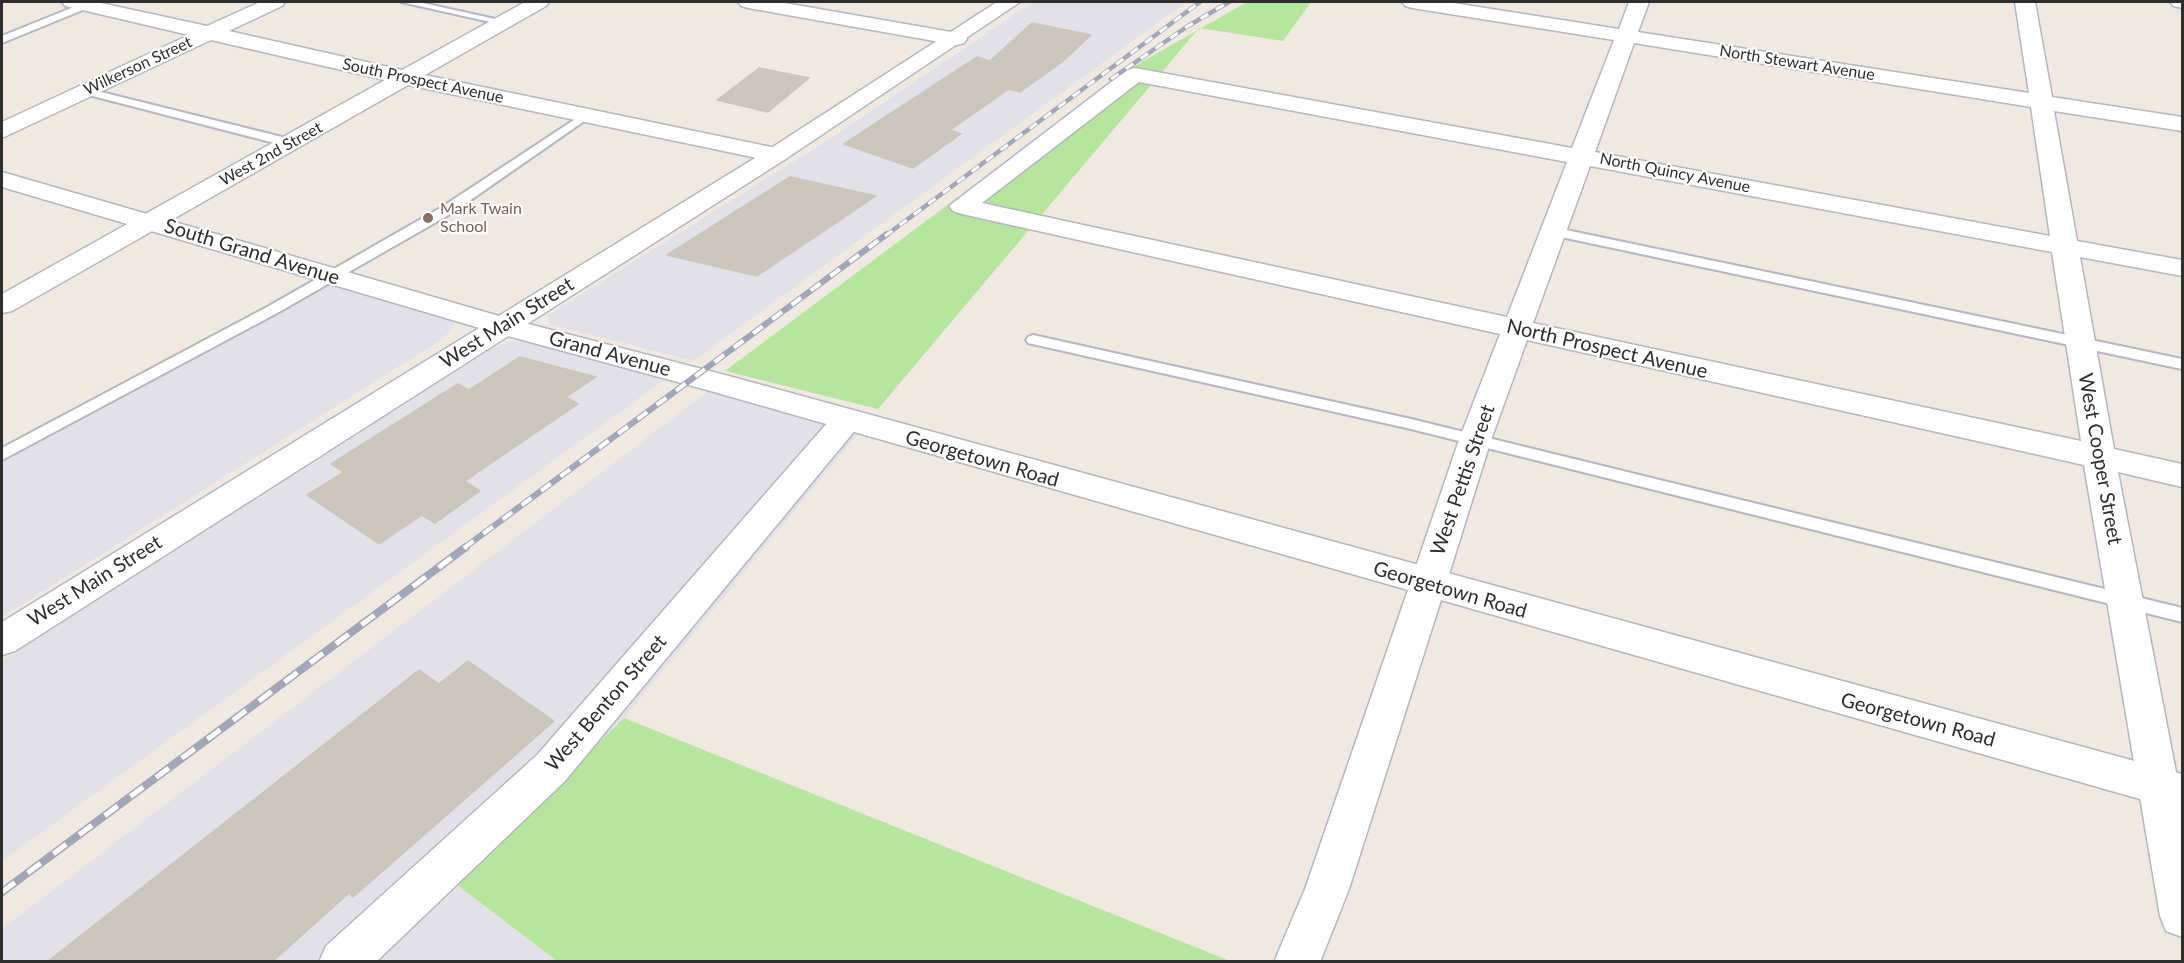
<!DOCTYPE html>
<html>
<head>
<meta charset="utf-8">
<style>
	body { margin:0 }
	#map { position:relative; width:2184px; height:963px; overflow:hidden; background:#efe9e1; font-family:Lato,sans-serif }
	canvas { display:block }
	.frame { position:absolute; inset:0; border:3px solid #2e2e2e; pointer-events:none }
</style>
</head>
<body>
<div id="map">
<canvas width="2184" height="963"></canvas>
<div class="frame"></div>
</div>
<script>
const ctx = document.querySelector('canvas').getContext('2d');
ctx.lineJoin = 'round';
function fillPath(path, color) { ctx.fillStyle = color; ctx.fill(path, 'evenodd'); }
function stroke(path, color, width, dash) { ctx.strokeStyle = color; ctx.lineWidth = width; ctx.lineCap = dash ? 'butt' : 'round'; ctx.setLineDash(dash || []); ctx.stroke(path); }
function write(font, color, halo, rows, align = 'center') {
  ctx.font = font + ' Lato,sans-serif'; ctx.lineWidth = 4.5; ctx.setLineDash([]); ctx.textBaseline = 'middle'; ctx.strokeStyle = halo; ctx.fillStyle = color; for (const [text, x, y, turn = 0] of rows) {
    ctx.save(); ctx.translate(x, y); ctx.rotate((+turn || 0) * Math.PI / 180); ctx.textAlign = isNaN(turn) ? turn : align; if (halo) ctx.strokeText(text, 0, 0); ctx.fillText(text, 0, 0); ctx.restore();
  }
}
fillPath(new Path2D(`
	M 1033,2 L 1186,2 L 693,361 L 550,324 L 548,315 L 825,142 Z
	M 328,284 L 446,314 L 457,321 L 444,338 L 2,617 L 2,462 Z
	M 522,340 L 667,378 L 2,861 L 2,661 L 490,350 L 508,342 Z
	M 710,390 L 865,425 L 624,718 L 456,884 L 557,961 L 2,962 L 2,929 Z`), '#e3e1e8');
fillPath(new Path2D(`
	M 1247,2 L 1311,2 L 1283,41 L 1199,28 L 878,409 L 725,371 L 1131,68 Z
	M 624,718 L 1230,961 L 557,961 L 456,884 Z`), '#b6e59e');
const building = new Path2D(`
	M 1032,23 L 1091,35 L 1062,62 L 1020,92 L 1009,89 L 950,130 L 961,134 L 913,168 L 844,144 L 977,57 L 990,61 Z
	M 759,68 L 809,78 L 768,112 L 717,100 Z
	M 790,177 L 876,196 L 757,276 L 667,255 Z
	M 520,357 L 596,377 L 566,397 L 578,404 L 465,481 L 480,491 L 435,523 L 422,515 L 379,544 L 307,495 L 344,472 L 331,464 L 458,384 L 469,390 Z
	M 468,661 L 554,721 L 353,897 L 349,893 L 272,962 L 47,962 L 419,670 L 439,684 Z`);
fillPath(building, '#cbc7bf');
stroke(building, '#cbc5ba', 1.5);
const service = new Path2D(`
	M 86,2 L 91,5 L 90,7 L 2,43 L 2,36 Z
	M 401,2 L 418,2 L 509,22 L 504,25 Z
	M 85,88 L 294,140 L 296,143 L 290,147 L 81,93 L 79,91 Z
	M 586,112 L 590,113 L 590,117 L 452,213 L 279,312 L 2,460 L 2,448 L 269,306 L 442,207 Z
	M 1552,227 L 2182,359 L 2182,369 L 1547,234 L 1545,231 Z
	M 1033,335 L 1411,419 L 2182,608 L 2182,622 L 1411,429 L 1028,343 L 1026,340 L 1028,337 Z`);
const minor = new Path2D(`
	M 62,2 L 96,2 L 207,26 L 260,2 L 285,2 L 282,6 L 229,31 L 402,70 L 525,2 L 549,2 L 546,6 L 425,75 L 776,148 L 784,150 L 788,155 L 784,160 L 776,162 L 408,85 L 12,311 L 2,313 L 2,294 L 385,80 L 211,40 L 2,138 L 2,122 L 189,35 L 65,6 Z
	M 738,2 L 779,2 L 957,33 L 964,35 L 967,39 L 964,43 L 957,45 L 748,8 L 741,6 Z
	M 1402,2 L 1447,2 L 1619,29 L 1629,2 L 1649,2 L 1638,32 L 2029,93 L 2015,2 L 2035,2 L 2052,97 L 2182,117 L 2182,131 L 2054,111 L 2077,241 L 2182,260 L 2182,276 L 2080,257 L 2114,449 L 2182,464 L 2182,487 L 2118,472 L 2182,803 L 2182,937 L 2166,931 L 2160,916 L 2084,465 L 1527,340 L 1491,440 L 1446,584 L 1441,594 L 1428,598 L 1415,594 L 1410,584 L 1459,440 L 1500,334 L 962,214 L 953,211 L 949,206 L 1127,70 L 1135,68 L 1572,148 L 1614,40 L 1412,8 L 1405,6 ZM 1634,43 L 2031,107 L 2050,236 L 1595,152 ZM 1139,82 L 1567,162 L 1507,317 L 982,203 ZM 1590,166 L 2052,252 L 2081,441 L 1533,323 Z
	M 2170,2 L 2182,2 L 2182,8 L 2173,6 Z
	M 846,410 L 857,414 L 862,421 L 857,428 L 565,781 L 376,962 L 319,962 L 326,946 L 537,755 L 835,414 Z`);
const tertiary = new Path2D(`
	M 2,172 L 513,320 L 729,376 L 2182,774 L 2182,811 L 1441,600 L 1349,889 L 1320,962 L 1274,962 L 1305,889 L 1408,590 L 707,390 L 493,332 L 2,187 Z`);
const secondary = new Path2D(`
	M 997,2 L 1020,2 L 784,160 L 15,651 L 2,655 L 2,622 L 768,150 Z`);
stroke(service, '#b4b7c1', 4);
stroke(minor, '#b4b7c1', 3);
stroke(tertiary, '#b4b7c1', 3);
stroke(secondary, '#b4b7c1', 3);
fillPath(service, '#fff');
fillPath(minor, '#fff');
fillPath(tertiary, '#fff');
fillPath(secondary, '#fff');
const railFar2 = new Path2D(`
	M 1111,79 L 1188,26 L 1229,2
	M 885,236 L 1200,2`);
const railFar1 = new Path2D(`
	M 464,548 L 887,234`);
const rail = new Path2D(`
	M 2,892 L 466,547`);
stroke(railFar2, '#a3a6b8', 4.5);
stroke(railFar1, '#a3a6b8', 6);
stroke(rail, '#a3a6b8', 8);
stroke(railFar2, '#fff', 3, [9]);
stroke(railFar1, '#fff', 4, [12]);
stroke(rail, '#fff', 5, [16]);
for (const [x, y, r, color] of [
	[428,218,6,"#8d6e63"]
]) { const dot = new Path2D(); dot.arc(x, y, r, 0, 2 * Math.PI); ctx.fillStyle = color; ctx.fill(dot); stroke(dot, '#fff', 2); }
write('16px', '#2e2e2e', '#fff', [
	["North Stewart Avenue",1797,63,9],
	["Wilkerson Street",138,66,-25],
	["South Prospect Avenue",423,81,12],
	["West 2nd Street",271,154,-29],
	["North Quincy Avenue",1675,173,11]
]);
write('16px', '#785e54', '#fff', [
	["Mark Twain",440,209],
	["School",440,227]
], 'left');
write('20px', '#2e2e2e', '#fff', [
	["South Grand Avenue",252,252,17],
	["West Main Street",507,323,-32],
	["North Prospect Avenue",1607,349,13],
	["Grand Avenue",610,354,15],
	["Georgetown Road",982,459,16],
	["West Cooper Street",2100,459,80],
	["West Pettis Street",1463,480,-71],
	["West Main Street",95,581,-32],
	["Georgetown Road",1450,590,16],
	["West Benton Street",606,703,-49],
	["Georgetown Road",1918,720,15]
]);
</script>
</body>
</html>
